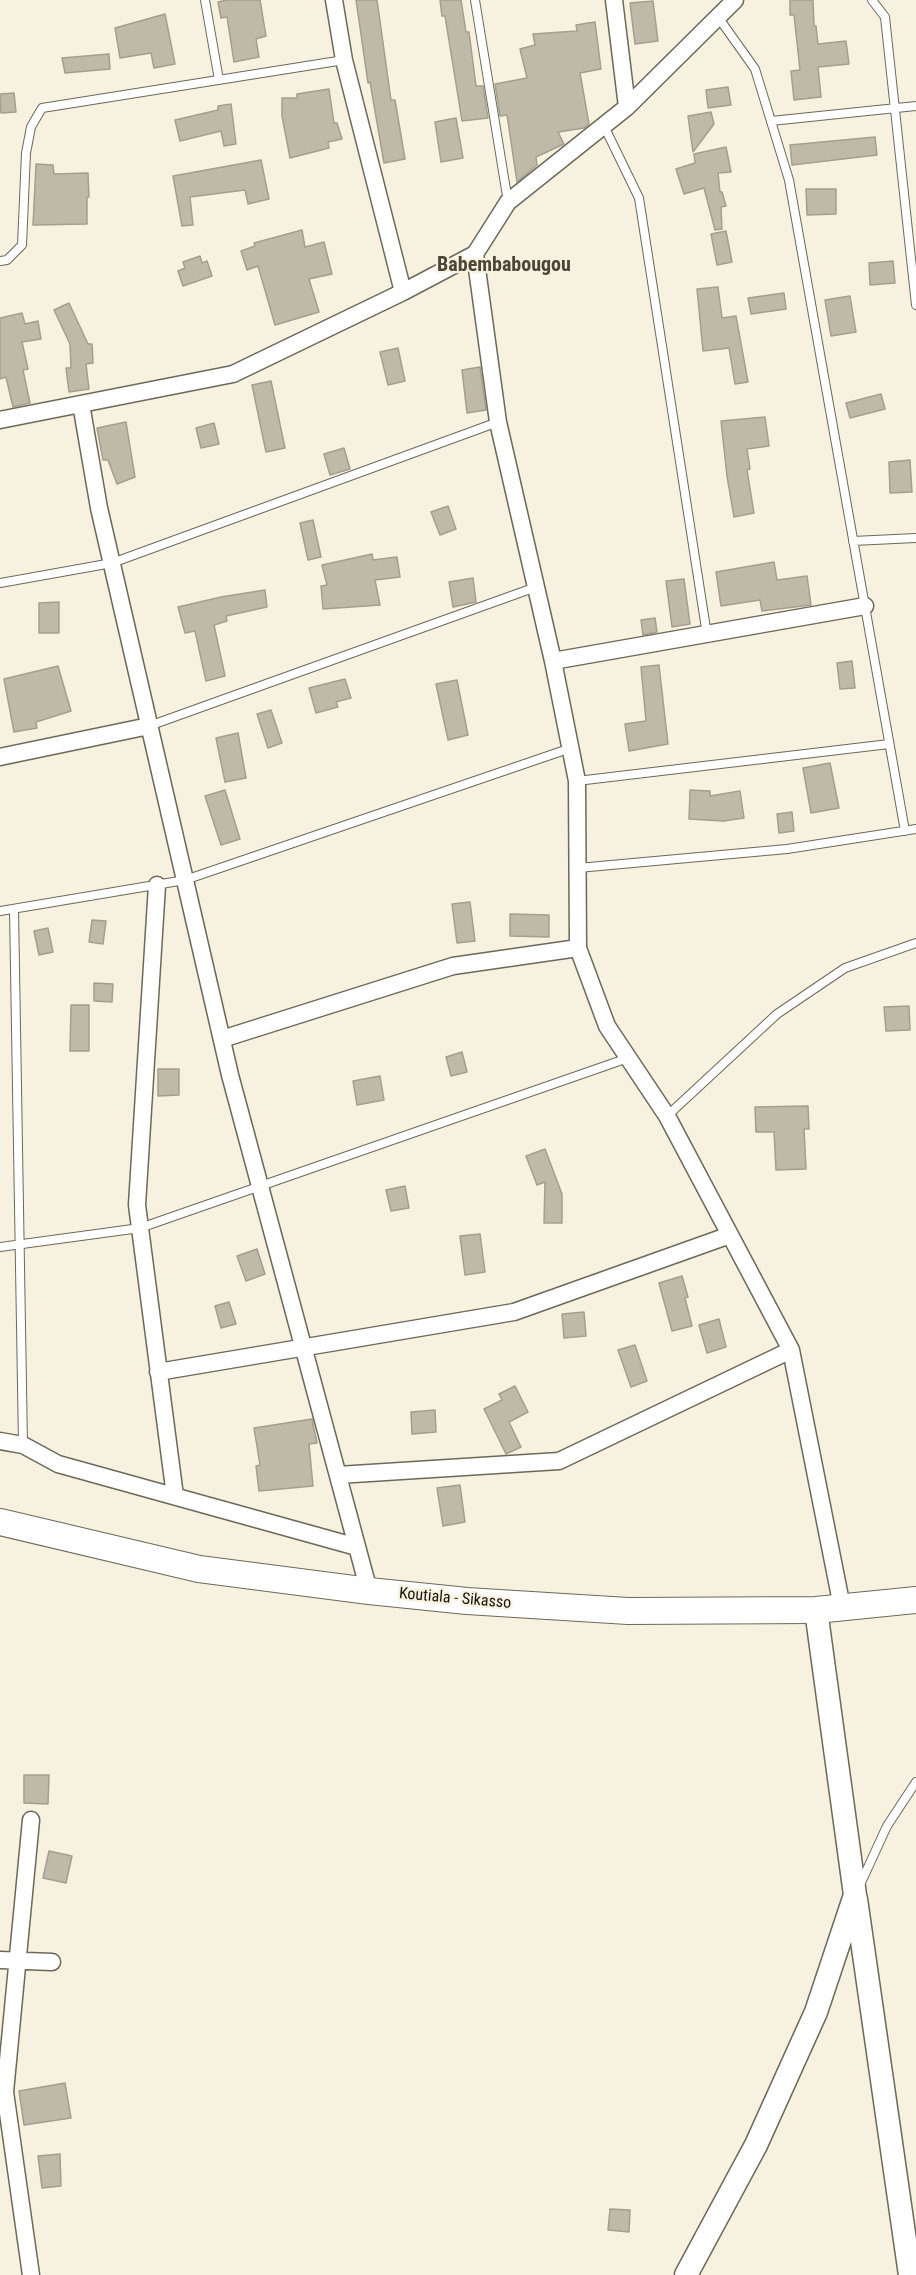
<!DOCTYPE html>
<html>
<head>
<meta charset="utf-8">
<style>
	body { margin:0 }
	canvas { display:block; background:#f7f2df }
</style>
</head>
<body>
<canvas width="916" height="2275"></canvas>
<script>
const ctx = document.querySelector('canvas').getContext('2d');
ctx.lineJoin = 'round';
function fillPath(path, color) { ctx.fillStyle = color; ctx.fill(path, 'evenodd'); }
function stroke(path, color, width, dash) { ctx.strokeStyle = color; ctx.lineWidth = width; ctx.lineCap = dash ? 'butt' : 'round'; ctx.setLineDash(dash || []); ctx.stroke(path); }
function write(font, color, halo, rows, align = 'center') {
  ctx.font = font + ' "Roboto Condensed",sans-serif'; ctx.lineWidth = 4.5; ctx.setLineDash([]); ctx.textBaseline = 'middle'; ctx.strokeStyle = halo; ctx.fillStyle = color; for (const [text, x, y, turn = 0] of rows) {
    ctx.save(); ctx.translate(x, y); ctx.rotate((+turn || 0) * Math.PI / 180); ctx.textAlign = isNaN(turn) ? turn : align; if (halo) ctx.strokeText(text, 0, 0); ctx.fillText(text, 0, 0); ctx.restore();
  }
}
const building = new Path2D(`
	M 227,0 L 260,0 L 266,36 L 256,39 L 259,57 L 234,62 L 227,17 L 221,18 L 218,2 Z
	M 356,0 L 377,0 L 391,100 L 395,100 L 405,159 L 384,163 L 370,82 L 368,83 Z
	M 440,0 L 461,0 L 466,32 L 469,32 L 476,86 L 483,86 L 488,118 L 462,121 L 445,16 L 442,16 Z
	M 790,0 L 813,0 L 814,26 L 816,26 L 818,44 L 846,41 L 849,64 L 818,67 L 821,97 L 794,100 L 791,71 L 800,70 L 794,15 L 790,15 Z
	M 653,1 L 658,41 L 635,44 L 630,3 Z
	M 165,14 L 175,64 L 154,68 L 151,53 L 120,58 L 115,28 Z
	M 595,22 L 601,69 L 580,73 L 589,124 L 584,128 L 558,132 L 564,144 L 536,157 L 537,165 L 517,182 L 507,115 L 500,116 L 495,84 L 527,78 L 520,49 L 535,45 L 533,34 L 577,31 L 576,25 Z
	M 109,54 L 110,69 L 65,73 L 62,58 Z
	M 728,87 L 731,105 L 708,108 L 706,90 Z
	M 329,89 L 334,123 L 337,123 L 342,139 L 328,142 L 329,148 L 290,158 L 282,116 L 282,98 L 297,98 L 297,94 Z
	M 14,93 L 16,112 L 1,113 L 0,94 Z
	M 231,104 L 236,144 L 224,146 L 221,131 L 180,141 L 175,120 L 218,110 L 218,106 Z
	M 711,112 L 714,124 L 693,152 L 688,116 Z
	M 456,118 L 463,158 L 441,162 L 435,122 Z
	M 875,137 L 877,155 L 792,165 L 790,145 Z
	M 726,147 L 731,172 L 718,173 L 720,192 L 722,192 L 726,206 L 721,207 L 722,229 L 715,230 L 704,188 L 684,194 L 676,169 L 695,163 L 694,154 Z
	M 261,160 L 269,199 L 248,204 L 245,190 L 190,197 L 193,225 L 182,226 L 173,176 Z
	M 36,164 L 53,165 L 54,174 L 88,173 L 89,197 L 87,197 L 87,224 L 33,225 Z
	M 806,189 L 836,189 L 836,214 L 807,215 Z
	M 302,230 L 305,247 L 324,242 L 332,274 L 309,279 L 319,312 L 275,325 L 258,266 L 247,270 L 241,251 L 255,246 L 254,243 Z
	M 726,231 L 732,262 L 717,265 L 711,234 Z
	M 200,256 L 202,263 L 207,261 L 212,276 L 183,286 L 178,271 L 185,268 L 183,262 Z
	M 893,261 L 895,283 L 870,285 L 869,263 Z
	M 718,287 L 722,318 L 736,316 L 748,382 L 735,384 L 729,348 L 703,351 L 697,289 Z
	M 784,293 L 786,309 L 751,314 L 748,298 Z
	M 850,296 L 856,332 L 831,336 L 825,300 Z
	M 69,303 L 88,344 L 92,344 L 93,363 L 86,364 L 89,389 L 69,392 L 66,368 L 71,368 L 70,344 L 54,310 Z
	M 22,313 L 25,324 L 38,321 L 41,339 L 22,342 L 28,369 L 23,370 L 30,403 L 13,407 L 6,377 L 0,379 L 0,318 Z
	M 398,348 L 405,381 L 388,385 L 380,352 Z
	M 480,367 L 486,410 L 467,413 L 462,370 Z
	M 271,381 L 285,448 L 266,452 L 252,385 Z
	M 881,394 L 885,409 L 850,418 L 846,403 Z
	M 765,417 L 769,446 L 747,449 L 750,469 L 747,470 L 754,513 L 734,517 L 727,476 L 721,421 Z
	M 126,422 L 135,477 L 117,484 L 108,460 L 103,460 L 97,428 Z
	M 214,423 L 219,444 L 201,448 L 196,428 Z
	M 344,448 L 350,469 L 330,475 L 324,454 Z
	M 910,460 L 912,492 L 890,493 L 889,462 Z
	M 448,506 L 456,529 L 440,535 L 431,512 Z
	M 313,520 L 321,557 L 308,560 L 300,523 Z
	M 372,554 L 373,560 L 397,557 L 400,577 L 375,580 L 380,605 L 323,609 L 321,586 L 327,585 L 322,565 Z
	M 774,562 L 777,580 L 807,576 L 811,605 L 762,611 L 760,600 L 721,606 L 716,572 Z
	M 473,578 L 476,602 L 453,607 L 449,582 Z
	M 684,579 L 690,624 L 672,627 L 666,581 Z
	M 265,590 L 267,607 L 226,616 L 227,621 L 214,625 L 225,676 L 206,681 L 195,631 L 185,633 L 178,607 L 221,597 Z
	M 59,602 L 59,633 L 39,633 L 39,603 Z
	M 655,618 L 657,632 L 643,635 L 641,620 Z
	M 852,661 L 855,688 L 840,689 L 837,663 Z
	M 659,665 L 668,744 L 629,751 L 625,724 L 646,721 L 641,667 Z
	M 58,666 L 71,711 L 36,722 L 37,728 L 14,732 L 4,679 Z
	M 345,679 L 351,698 L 336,702 L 338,707 L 316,713 L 309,688 Z
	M 457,680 L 468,735 L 448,740 L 436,684 Z
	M 271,710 L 282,743 L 268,748 L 257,714 Z
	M 238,733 L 246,778 L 225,782 L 216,738 Z
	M 830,763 L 839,808 L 811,813 L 803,768 Z
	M 225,790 L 240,839 L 221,845 L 205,796 Z
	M 690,790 L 710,791 L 710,796 L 740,791 L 744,818 L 724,821 L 689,819 Z
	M 792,812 L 794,831 L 779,833 L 777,814 Z
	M 470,902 L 475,941 L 457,943 L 452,904 Z
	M 510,914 L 549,915 L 549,937 L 510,936 Z
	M 92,920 L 106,921 L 103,944 L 89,942 Z
	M 48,928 L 53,952 L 39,955 L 34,931 Z
	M 94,983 L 113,984 L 112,1002 L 94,1001 Z
	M 71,1005 L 89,1005 L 89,1051 L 70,1051 Z
	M 909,1006 L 910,1030 L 886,1031 L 884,1007 Z
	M 462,1052 L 467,1072 L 451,1076 L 446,1057 Z
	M 158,1069 L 179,1069 L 179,1095 L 158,1096 Z
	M 380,1076 L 384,1100 L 357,1105 L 353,1081 Z
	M 808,1106 L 809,1129 L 804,1129 L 806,1169 L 776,1170 L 774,1132 L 756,1132 L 755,1107 Z
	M 545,1149 L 562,1194 L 562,1223 L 544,1223 L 545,1182 L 537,1185 L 526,1156 Z
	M 405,1186 L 409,1208 L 391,1211 L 386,1190 Z
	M 480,1234 L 485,1272 L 465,1275 L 460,1236 Z
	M 257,1249 L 265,1274 L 246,1281 L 237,1256 Z
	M 682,1276 L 688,1297 L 685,1298 L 692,1326 L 672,1331 L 659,1283 Z
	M 229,1302 L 236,1324 L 221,1328 L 215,1306 Z
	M 584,1312 L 586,1336 L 564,1338 L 562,1314 Z
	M 719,1319 L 726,1347 L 707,1353 L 699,1325 Z
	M 635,1345 L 647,1381 L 631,1387 L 618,1350 Z
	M 515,1386 L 528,1412 L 509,1422 L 521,1447 L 506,1454 L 484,1409 L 502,1400 L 499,1394 Z
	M 435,1410 L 436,1432 L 412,1434 L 411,1412 Z
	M 312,1419 L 317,1443 L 309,1444 L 313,1486 L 259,1491 L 256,1466 L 260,1465 L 254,1428 Z
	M 460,1485 L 465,1522 L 443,1526 L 437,1488 Z
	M 24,1775 L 49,1775 L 48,1804 L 24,1803 Z
	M 49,1851 L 72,1856 L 66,1883 L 43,1878 Z
	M 65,2083 L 71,2118 L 24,2125 L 19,2091 Z
	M 60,2154 L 61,2186 L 42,2188 L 38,2156 Z
	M 610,2209 L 630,2210 L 629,2232 L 608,2230 Z`);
fillPath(building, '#bfbaa8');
stroke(building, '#a49e8e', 1.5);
const lane = new Path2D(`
	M 205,0 L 219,80
	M 475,0 L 508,202
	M 872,0 L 885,17 L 916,305
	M 718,17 L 755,69 L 789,180 L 905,831
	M 771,121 L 916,106
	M 604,126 L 639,198 L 707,635
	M 0,261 L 7,260 L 22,245 L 26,153 L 31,127 L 42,108 L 344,60
	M 853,541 L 916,538
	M 0,583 L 112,563 L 498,422
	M 149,726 L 536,587
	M 577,781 L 889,744
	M 578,868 L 787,849 L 916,829
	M 14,909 L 23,1445
	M 0,911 L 185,880 L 571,748
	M 667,1116 L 777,1014 L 845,968 L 916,943
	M 0,1247 L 140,1228 L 628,1058
	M 859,1887 L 887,1826 L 916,1782`);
const street = new Path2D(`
	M 334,0 L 344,60 L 403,292
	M 614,0 L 627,107
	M 475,254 L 498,422 L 553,661 L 577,781 L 578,948 L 607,1026 L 667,1116 L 791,1350 L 842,1607
	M 81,404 L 99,508 L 230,1075 L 369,1591
	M 0,420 L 233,374 L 403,292 L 475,254 L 508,202 L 627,107 L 735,0
	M 553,661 L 865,606
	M 0,757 L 149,726
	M 157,885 L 137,1205 L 175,1496
	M 222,1039 L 453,966 L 578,948
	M 158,1372 L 514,1312 L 730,1235
	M 0,1441 L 23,1445 L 58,1464 L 357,1547
	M 338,1475 L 559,1461 L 791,1350
	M 31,1820 L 5,2092 L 31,2275
	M 0,1960 L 52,1962`);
const secondary = new Path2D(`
	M 856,1899 L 910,2275
	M 686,2275 L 756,2145 L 816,2012 L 855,1895 L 816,1610`);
const primary = new Path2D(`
	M 0,1522 L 199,1569 L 369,1591 L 467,1601 L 628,1611 L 816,1610 L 916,1600`);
stroke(lane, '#6d6858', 10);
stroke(street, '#6d6858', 19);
stroke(secondary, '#6d6858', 25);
stroke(primary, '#6d6858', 28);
stroke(lane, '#fff', 8);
stroke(street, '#fff', 16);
stroke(secondary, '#fff', 22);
stroke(primary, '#fff', 26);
write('16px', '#15130d', '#f7f2df', [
	["Koutiala - Sikasso",455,1599,5]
]);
write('bold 20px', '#4a4536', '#f7f2df', [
	["Babembabougou",504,266]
]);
</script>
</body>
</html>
